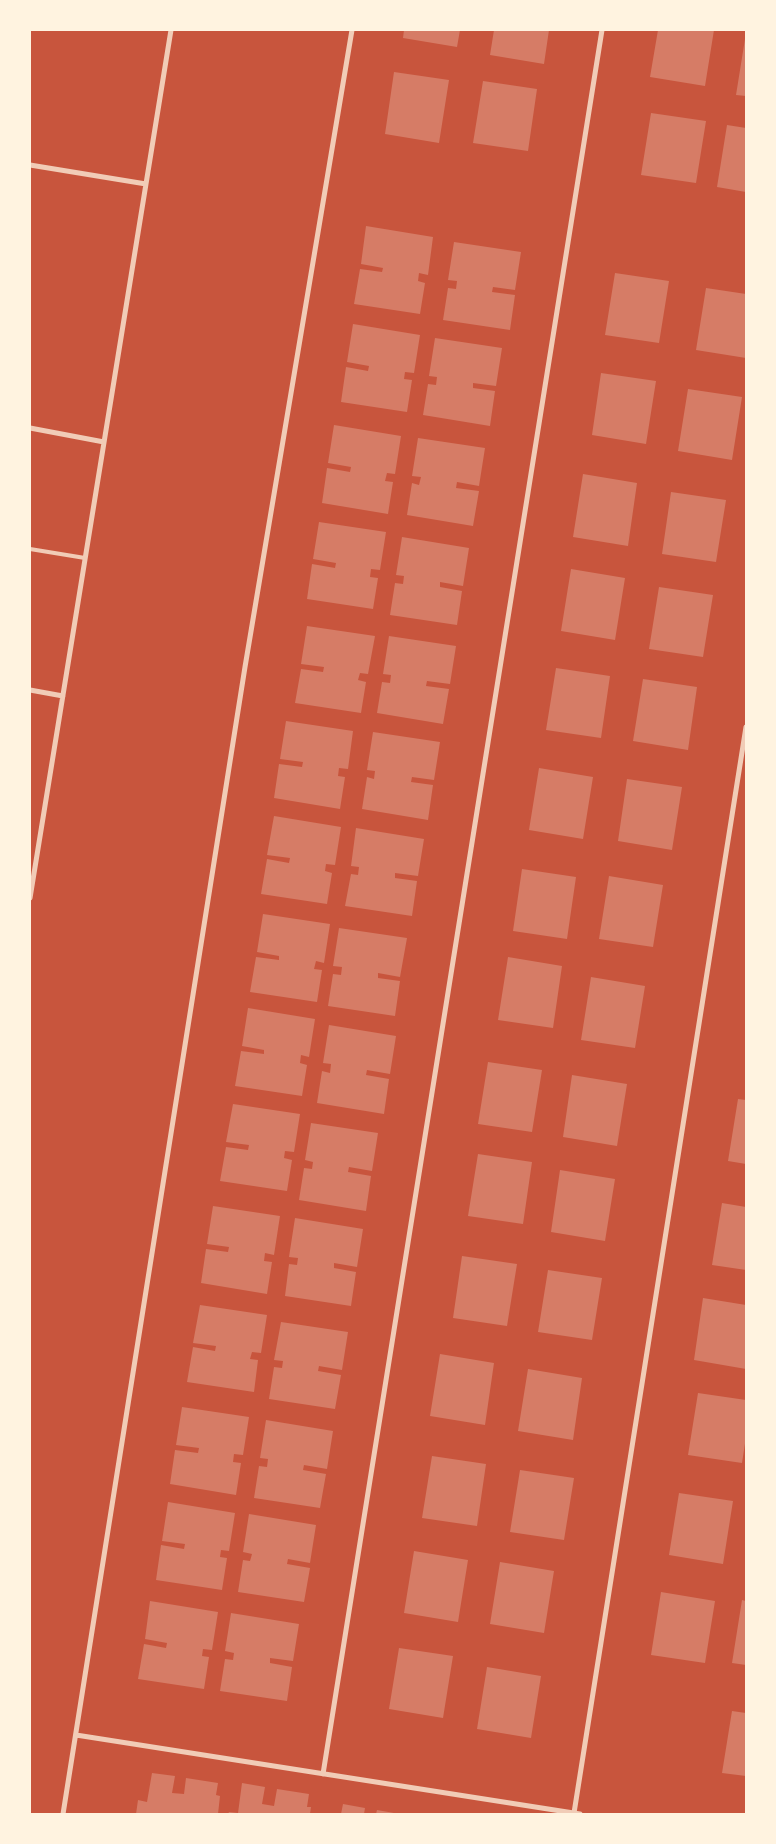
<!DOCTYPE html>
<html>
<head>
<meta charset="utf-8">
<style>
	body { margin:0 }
	#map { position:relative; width:776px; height:1844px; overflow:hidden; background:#c8553d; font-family:"PT Sans",sans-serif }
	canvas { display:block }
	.frame { position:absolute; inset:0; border:31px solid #fff3e0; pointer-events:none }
</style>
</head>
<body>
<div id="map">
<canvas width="776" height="1844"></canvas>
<div class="frame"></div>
</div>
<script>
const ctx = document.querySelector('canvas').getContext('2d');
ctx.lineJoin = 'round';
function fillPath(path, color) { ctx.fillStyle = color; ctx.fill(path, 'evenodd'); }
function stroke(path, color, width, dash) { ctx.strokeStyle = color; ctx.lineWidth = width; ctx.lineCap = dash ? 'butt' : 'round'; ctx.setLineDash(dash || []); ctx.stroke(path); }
fillPath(new Path2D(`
	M 404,30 L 460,30 L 457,47 L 403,38 Z
	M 494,30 L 549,30 L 544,64 L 490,55 Z
	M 658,30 L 714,30 L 705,86 L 650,77 Z
	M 745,39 L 746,39 L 746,96 L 736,95 Z
	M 394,72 L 449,80 L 439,143 L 385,134 Z
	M 483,81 L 537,89 L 528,151 L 473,143 Z
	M 651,113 L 706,121 L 696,183 L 641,175 Z
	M 727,125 L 746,128 L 746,192 L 717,187 Z
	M 366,226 L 433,237 L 428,275 L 419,273 L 418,281 L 425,283 L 420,314 L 354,304 L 360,269 L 382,272 L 383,268 L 361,264 Z
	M 454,242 L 521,252 L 515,290 L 493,287 L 492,292 L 515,295 L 510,330 L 443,320 L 448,288 L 456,289 L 457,281 L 448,280 Z
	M 615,273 L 669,281 L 659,343 L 605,335 Z
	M 706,288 L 746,294 L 746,358 L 696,350 Z
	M 353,324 L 420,335 L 414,373 L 405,372 L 404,379 L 412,380 L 407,412 L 341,402 L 346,367 L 368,371 L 369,366 L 347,362 Z
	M 435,338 L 502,348 L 496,386 L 473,383 L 473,388 L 495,391 L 490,426 L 423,415 L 428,384 L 436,385 L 437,377 L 429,376 Z
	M 601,373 L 656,381 L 646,444 L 592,435 Z
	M 688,389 L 742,397 L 732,460 L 678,451 Z
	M 334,425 L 401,436 L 395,474 L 387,473 L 385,481 L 393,482 L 388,514 L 322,503 L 327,468 L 350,472 L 351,467 L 328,463 Z
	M 418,438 L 485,448 L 479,486 L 457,482 L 456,488 L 479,491 L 473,526 L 407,515 L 412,483 L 419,485 L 421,477 L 412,476 Z
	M 583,474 L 637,483 L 628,546 L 573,537 Z
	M 671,492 L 726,500 L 716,562 L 662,554 Z
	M 319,522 L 386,532 L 380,570 L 371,569 L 370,577 L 378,578 L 373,609 L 307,599 L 312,564 L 335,568 L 336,563 L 313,559 Z
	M 402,537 L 469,548 L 463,586 L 440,582 L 440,587 L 462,591 L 457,625 L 390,615 L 395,583 L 403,584 L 404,576 L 396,575 Z
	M 571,569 L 625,578 L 615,640 L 561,631 Z
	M 659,587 L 713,595 L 703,657 L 649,649 Z
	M 307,626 L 375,636 L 368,674 L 360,673 L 358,680 L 366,682 L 361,713 L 295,703 L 301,669 L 323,672 L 324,667 L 301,664 Z
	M 389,636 L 456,646 L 450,684 L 427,681 L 426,686 L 449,689 L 443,724 L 377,713 L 382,682 L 390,683 L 391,675 L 383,674 Z
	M 556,668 L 610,676 L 601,738 L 546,730 Z
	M 643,679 L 697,687 L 688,750 L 633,741 Z
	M 286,721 L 353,731 L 348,769 L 339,768 L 338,776 L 345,777 L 340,809 L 274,798 L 279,764 L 302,767 L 303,762 L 280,759 Z
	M 373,732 L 440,742 L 434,780 L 412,777 L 411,782 L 433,785 L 428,820 L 362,809 L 367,777 L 374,779 L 375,771 L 367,770 Z
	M 539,768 L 593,777 L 583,839 L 529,830 Z
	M 627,779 L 682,787 L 672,850 L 618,841 Z
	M 274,816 L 341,827 L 335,865 L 326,864 L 325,871 L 332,873 L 327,904 L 261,894 L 267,859 L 289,863 L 290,858 L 267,855 Z
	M 356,828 L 424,839 L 418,876 L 395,873 L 395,878 L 417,881 L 412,916 L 345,906 L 351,874 L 358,875 L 359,867 L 351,866 Z
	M 522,869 L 576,877 L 567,939 L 513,931 Z
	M 609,876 L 663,885 L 653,947 L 599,939 Z
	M 263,914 L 330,924 L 324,963 L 316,961 L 314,969 L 322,970 L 317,1002 L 250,992 L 256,957 L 279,960 L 279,956 L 257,952 Z
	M 339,928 L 407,938 L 400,977 L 378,973 L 378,978 L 400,981 L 395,1016 L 328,1006 L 333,974 L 341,975 L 342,967 L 333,966 Z
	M 508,957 L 562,966 L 553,1028 L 498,1020 Z
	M 591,977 L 645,986 L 635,1048 L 581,1040 Z
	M 248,1008 L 315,1019 L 309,1057 L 301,1055 L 300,1063 L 307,1065 L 302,1096 L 235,1086 L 241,1051 L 264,1054 L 264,1050 L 242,1046 Z
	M 329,1025 L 396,1036 L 390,1074 L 367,1070 L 366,1075 L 389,1079 L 384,1114 L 317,1103 L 322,1071 L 330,1073 L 331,1064 L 323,1063 Z
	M 488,1062 L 542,1070 L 532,1132 L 478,1124 Z
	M 572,1075 L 627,1084 L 617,1146 L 563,1137 Z
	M 738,1099 L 746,1100 L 746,1164 L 728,1161 Z
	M 233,1104 L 300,1114 L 294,1152 L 285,1151 L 284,1158 L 292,1160 L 287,1191 L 220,1181 L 226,1147 L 248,1150 L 249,1145 L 226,1142 Z
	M 311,1123 L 378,1133 L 372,1171 L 349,1167 L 348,1172 L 371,1176 L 366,1211 L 299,1200 L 304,1168 L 312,1169 L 313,1162 L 305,1160 Z
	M 478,1154 L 532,1162 L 523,1224 L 468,1216 Z
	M 560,1170 L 615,1179 L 605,1241 L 551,1232 Z
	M 722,1203 L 746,1207 L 746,1270 L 712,1265 Z
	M 213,1206 L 280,1216 L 274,1255 L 265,1253 L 264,1261 L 272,1262 L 267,1294 L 201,1283 L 206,1249 L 228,1252 L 229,1247 L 207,1244 Z
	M 295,1218 L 363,1229 L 357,1267 L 334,1263 L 334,1268 L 356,1272 L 351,1306 L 285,1296 L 289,1264 L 297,1265 L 298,1258 L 289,1257 Z
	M 462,1256 L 517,1264 L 507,1326 L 453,1318 Z
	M 548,1270 L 602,1278 L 592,1340 L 538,1332 Z
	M 703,1298 L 746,1305 L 746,1369 L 694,1360 Z
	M 200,1305 L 267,1315 L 261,1353 L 252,1352 L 250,1359 L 258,1360 L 254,1392 L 187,1382 L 193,1347 L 215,1351 L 216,1346 L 193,1343 Z
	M 281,1322 L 348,1332 L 342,1370 L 319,1366 L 318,1371 L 341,1375 L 335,1409 L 269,1399 L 274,1367 L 282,1368 L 283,1361 L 274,1360 Z
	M 440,1354 L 494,1363 L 485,1425 L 430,1416 Z
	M 528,1369 L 582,1378 L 573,1440 L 518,1431 Z
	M 698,1393 L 746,1400 L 746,1437 L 742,1463 L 688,1455 Z
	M 182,1407 L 249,1417 L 243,1455 L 234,1454 L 233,1462 L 241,1463 L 236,1495 L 170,1484 L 175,1450 L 198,1453 L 199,1448 L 176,1445 Z
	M 266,1420 L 333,1431 L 327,1469 L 304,1465 L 303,1470 L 326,1474 L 320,1508 L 254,1498 L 259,1466 L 267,1467 L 268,1459 L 260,1458 Z
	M 432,1456 L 486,1464 L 477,1526 L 422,1518 Z
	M 520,1470 L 574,1478 L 564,1540 L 510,1532 Z
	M 679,1493 L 733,1501 L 723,1564 L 669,1555 Z
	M 168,1502 L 235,1513 L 229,1551 L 221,1550 L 220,1557 L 227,1558 L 222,1590 L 156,1580 L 161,1545 L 184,1549 L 185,1544 L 162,1541 Z
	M 249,1514 L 316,1525 L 310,1563 L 288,1559 L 287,1564 L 310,1568 L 304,1602 L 238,1592 L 243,1560 L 250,1561 L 252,1554 L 243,1552 Z
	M 414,1551 L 468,1560 L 458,1622 L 404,1613 Z
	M 500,1562 L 554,1571 L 544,1633 L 490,1624 Z
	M 661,1592 L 715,1601 L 705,1663 L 651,1655 Z
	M 742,1600 L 746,1601 L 746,1665 L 732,1663 Z
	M 150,1601 L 218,1612 L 212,1650 L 203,1649 L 202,1656 L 209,1657 L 204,1689 L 138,1679 L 144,1644 L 166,1648 L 167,1643 L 145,1639 Z
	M 231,1613 L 299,1624 L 293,1661 L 270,1658 L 270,1663 L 292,1667 L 287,1701 L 220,1691 L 225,1659 L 233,1660 L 234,1653 L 225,1651 Z
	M 399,1648 L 453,1656 L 443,1718 L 389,1709 Z
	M 487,1667 L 541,1676 L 531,1738 L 477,1729 Z
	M 732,1711 L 746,1713 L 746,1776 L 722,1773 Z
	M 152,1773 L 175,1776 L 172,1793 L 184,1794 L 186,1778 L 218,1783 L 216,1795 L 220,1796 L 218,1814 L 136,1814 L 138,1800 L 147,1802 Z
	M 242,1783 L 265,1787 L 262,1804 L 274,1806 L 277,1789 L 309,1794 L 307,1807 L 311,1807 L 310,1814 L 228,1814 L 229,1812 L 238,1813 Z
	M 343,1804 L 365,1808 L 364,1814 L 341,1814 Z
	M 377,1810 L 394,1813 L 394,1814 L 376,1814 Z`), '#d67c66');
stroke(new Path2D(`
	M 30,549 L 85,558`), '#f1ccb7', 4);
stroke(new Path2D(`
	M 30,165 L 146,184
	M 30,428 L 104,442
	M 30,690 L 63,696
	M 30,898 L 171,30
	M 76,1735 L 580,1814
	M 323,1774 L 602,30
	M 574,1813 L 746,727
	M 63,1814 L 245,667 L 352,30`), '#f1ccb7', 5);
</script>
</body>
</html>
